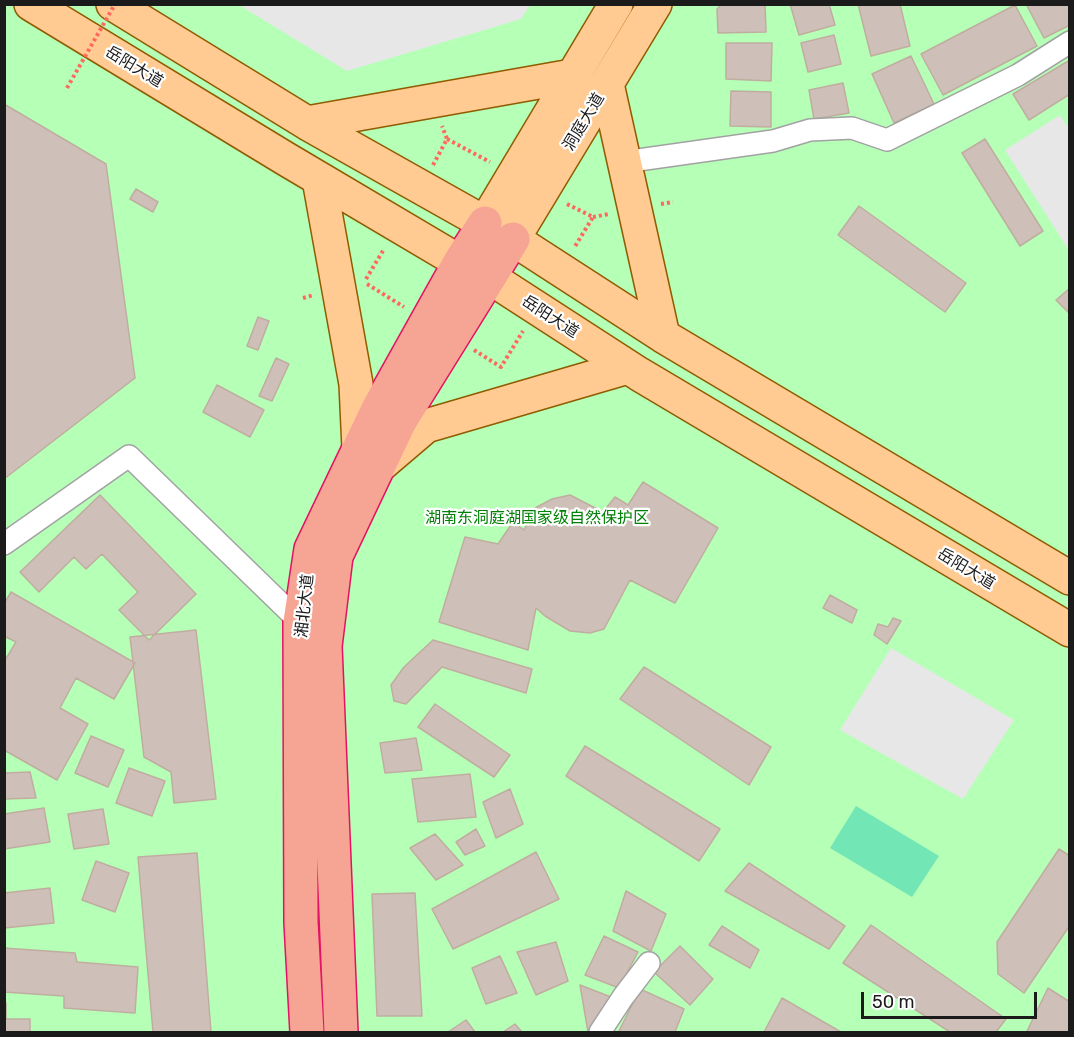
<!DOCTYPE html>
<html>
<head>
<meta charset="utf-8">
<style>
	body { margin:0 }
	#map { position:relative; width:1074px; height:1037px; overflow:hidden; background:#eee8de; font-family:Rubik,sans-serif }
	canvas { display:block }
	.frame { position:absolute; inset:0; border:6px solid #1b1b1b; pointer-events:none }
	.scale { position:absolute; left:861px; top:992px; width:176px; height:27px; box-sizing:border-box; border:3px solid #1b1b1b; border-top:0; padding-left:8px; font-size:18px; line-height:21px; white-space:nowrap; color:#1b1b1b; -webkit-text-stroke:4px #fff; paint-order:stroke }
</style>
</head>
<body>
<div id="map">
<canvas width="1074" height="1037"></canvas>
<div class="frame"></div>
<div class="scale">50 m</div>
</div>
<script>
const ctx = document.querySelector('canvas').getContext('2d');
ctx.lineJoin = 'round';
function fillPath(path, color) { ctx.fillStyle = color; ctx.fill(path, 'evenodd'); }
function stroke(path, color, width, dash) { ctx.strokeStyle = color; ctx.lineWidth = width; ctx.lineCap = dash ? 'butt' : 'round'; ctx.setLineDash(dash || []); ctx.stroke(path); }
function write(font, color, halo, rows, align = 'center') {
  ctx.font = font + ' Rubik,"Noto Sans SC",sans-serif'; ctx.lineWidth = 4.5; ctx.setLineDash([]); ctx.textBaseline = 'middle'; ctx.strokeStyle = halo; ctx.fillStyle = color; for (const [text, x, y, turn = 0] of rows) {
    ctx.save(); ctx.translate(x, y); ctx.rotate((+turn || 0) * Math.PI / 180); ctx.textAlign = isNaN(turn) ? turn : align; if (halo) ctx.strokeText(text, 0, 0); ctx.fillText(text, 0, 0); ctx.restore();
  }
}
fillPath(new Path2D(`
	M 5,5 L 1069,5 L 1069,1032 L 5,1032 Z`), '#b5ffb7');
fillPath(new Path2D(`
	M 856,806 L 939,856 L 912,897 L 830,848 Z`), '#73e6b5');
fillPath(new Path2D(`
	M 239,5 L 530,5 L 521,19 L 347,71 Z
	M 1060,115 L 1069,129 L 1070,247 L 1068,249 L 1005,150 Z
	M 891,648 L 1014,720 L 963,799 L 840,730 Z`), '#e7e7e7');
const building = new Path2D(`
	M 722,4 L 765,4 L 766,32 L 718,33 L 717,9 Z
	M 790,4 L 829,4 L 835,25 L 799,35 Z
	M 858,4 L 900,4 L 910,46 L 871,56 Z
	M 1026,4 L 1070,4 L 1070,25 L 1044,38 Z
	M 1015,5 L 1037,46 L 943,95 L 921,54 Z
	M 834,35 L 841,64 L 808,72 L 801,43 Z
	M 726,43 L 772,43 L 771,81 L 726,79 Z
	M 911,56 L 934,104 L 894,123 L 872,74 Z
	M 1070,60 L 1070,94 L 1029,120 L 1013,94 Z
	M 843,83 L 849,113 L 814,119 L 809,90 Z
	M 731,91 L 771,92 L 771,127 L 730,126 Z
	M 4,104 L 106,164 L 135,378 L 4,479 Z
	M 985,139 L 1043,231 L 1020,246 L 962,153 Z
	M 136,189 L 158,202 L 153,212 L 130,199 Z
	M 859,206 L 966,283 L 945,312 L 838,235 Z
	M 1070,288 L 1070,314 L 1056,300 Z
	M 258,317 L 269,321 L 258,350 L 247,346 Z
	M 276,358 L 289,364 L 272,401 L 259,396 Z
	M 217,385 L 264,410 L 250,437 L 203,412 Z
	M 643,482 L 718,528 L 675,603 L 630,580 L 604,629 L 590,633 L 570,631 L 545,616 L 536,608 L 528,650 L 439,622 L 465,537 L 498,544 L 513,522 L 524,530 L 535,508 L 552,499 L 570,495 L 603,512 L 615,497 L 628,505 Z
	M 100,495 L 196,594 L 149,640 L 119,610 L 138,592 L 102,554 L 86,569 L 74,557 L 39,592 L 20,572 Z
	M 11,592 L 135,663 L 114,699 L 76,678 L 60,708 L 88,724 L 57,780 L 4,750 L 4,662 L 16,642 L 4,636 L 4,604 Z
	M 830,595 L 857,610 L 852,623 L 823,608 Z
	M 893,618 L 901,621 L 887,644 L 874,635 L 878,624 L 888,627 Z
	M 196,630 L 216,799 L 174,803 L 171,772 L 144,757 L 130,637 Z
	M 433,640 L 532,669 L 526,693 L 442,667 L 406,704 L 394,701 L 391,685 L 404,667 Z
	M 644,667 L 771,747 L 749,785 L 620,699 Z
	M 435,704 L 510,755 L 494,777 L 418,727 Z
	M 91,736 L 124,750 L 108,787 L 75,773 Z
	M 416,738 L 422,770 L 385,773 L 380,743 Z
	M 585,746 L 720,829 L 699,861 L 566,776 Z
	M 129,768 L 165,781 L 152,816 L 116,803 Z
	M 30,772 L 36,798 L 4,799 L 4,773 Z
	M 470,774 L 476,817 L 418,822 L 412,779 Z
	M 510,789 L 523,824 L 496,838 L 483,802 Z
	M 44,808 L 50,842 L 4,849 L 4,814 Z
	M 103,809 L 109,844 L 74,849 L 68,814 Z
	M 476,829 L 485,846 L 465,855 L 456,842 Z
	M 435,834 L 463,865 L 436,880 L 410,848 Z
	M 1059,849 L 1070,856 L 1070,925 L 1024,993 L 998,974 L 997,942 Z
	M 536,852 L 559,899 L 453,949 L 432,909 Z
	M 197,853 L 211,1032 L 153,1032 L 138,857 Z
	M 96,861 L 129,873 L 115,912 L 82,900 Z
	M 749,863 L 845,926 L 829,949 L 725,891 Z
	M 50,888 L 54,923 L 4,928 L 4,893 Z
	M 626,891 L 666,914 L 651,951 L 613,931 Z
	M 415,893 L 422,1016 L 377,1016 L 372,894 Z
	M 871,925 L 1006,1019 L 996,1032 L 950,1032 L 843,963 Z
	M 722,926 L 759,950 L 750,968 L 709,945 Z
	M 604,936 L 638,952 L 619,988 L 585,975 Z
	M 556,942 L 568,981 L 536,995 L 517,952 Z
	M 680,946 L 713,979 L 690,1005 L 654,972 Z
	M 4,948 L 75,953 L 77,962 L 138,967 L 135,1013 L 64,1008 L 64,996 L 4,992 Z
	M 500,956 L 517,993 L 486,1004 L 472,968 Z
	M 580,985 L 611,997 L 588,1032 Z
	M 1048,988 L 1070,1002 L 1070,1032 L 1029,1032 L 1027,1031 Z
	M 640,989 L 684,1009 L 675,1032 L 624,1032 L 619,1031 Z
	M 782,998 L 841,1032 L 764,1032 Z
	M 4,1003 L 6,1003 L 6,1019 L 30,1019 L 30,1032 L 4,1032 Z
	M 466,1020 L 475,1032 L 448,1032 Z
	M 515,1024 L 522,1032 L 503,1032 Z`);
fillPath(building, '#cec0b8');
stroke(building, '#c0ada0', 1.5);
const minor = new Path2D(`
	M 624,162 L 773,141 L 810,130 L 852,128 L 887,140 L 1018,75 L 1070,42
	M 4,544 L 129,456 L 300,622
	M 600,1032 L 623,997 L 649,963`);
const primary = new Path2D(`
	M 31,4 L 286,159 L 460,262 L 489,277 L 639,374 L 1070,630
	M 113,4 L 307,123 L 513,239 L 663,336 L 1070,578
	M 607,84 L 663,336
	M 307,123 L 572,76
	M 319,179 L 356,384 L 359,449
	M 485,223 L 616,4
	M 513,239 L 655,4
	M 379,466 L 426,426 L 628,367`);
const trunk = new Path2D(`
	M 307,1032 L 301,922 L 300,622 L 311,549 L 378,409 L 460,262 L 485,223
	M 341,1032 L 325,646 L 336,556 L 400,421 L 513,239`);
stroke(minor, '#a2a2a2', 24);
stroke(primary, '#915b00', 36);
stroke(trunk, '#e51263', 36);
stroke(new Path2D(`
	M 447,139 L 490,162
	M 433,165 L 447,139 L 442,126
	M 567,204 L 593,217 L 574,248
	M 661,204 L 673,202
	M 593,217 L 609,214
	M 366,279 L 384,249
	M 367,284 L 404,307
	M 303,298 L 314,295
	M 474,350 L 501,367 L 523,331`), '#ff685e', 4, [3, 3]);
stroke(minor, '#fff', 21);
stroke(primary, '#ffcb92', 33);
stroke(trunk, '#f6a494', 33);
stroke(new Path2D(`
	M 67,88 L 115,4`), '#ff685e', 4, [3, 3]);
write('16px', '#1b1b1b', '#fff', [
	["岳阳大道",134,67,31],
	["洞庭大道",584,122,-59],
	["岳阳大道",550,317,33],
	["岳阳大道",966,569,31],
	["湘北大道",305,606,-84]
]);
write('16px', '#018006', '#fff', [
	["湖南东洞庭湖国家级自然保护区",537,518]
]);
</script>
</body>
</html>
